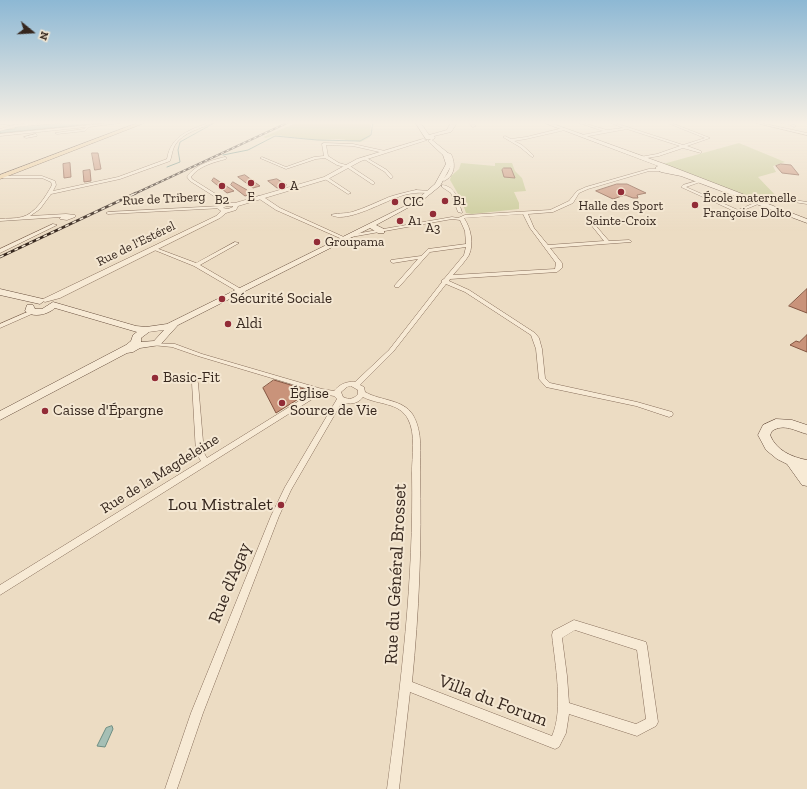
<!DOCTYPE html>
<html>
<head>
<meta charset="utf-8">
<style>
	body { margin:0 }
	#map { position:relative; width:807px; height:789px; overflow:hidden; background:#ecdcc3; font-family:"Zilla Slab",serif }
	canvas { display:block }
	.north { position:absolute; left:12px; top:12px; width:40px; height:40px; -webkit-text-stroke:3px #f4e7d2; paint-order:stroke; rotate:108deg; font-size:11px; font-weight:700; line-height:16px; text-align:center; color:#36271e }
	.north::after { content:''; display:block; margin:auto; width:14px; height:18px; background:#36271e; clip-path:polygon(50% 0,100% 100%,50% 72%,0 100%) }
</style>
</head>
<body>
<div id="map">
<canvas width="807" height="789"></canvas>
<div class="north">N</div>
</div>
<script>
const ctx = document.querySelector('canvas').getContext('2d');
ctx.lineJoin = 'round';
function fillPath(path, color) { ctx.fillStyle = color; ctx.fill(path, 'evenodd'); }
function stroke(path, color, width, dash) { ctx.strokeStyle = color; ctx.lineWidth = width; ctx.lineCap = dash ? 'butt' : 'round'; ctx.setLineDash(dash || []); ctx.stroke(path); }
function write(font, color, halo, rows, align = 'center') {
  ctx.font = font + ' "Zilla Slab",serif'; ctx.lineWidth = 4; ctx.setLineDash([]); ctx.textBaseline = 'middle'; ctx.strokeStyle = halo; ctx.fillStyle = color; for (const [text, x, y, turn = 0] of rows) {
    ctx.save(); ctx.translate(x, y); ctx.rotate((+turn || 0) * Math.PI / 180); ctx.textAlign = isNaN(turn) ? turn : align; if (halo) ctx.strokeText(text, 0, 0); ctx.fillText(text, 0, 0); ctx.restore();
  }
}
fillPath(new Path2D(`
	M 298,122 L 371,122 L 370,137 L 361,142 L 338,139 L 319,140 L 275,135 L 266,138 L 263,137 Z
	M 739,143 L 785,162 L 773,166 L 776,172 L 758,177 L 777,197 L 755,199 L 663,164 Z
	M 461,163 L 495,166 L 495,163 L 512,163 L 515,171 L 522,178 L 526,191 L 514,192 L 519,203 L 519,209 L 472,214 L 466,213 L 461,199 L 450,180 L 451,176 L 459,169 Z`), '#c9ca97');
const water = new Path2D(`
	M 75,122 L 111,122 L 0,133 L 0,130 L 15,129 L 16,127 Z
	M 112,726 L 113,729 L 105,747 L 97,746 L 106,728 Z`);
fillPath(water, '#a5bfb5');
stroke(water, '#6c8d82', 1);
stroke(new Path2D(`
	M 223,155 L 248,150 L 275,136 L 317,140 L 360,141 L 371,135 L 373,122
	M 167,167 L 180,162 L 178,150 L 180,142 L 216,122`), '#6c8d82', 1);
const building = new Path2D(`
	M 92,153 L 98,153 L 101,169 L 95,170 Z
	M 70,163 L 71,177 L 64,178 L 63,164 Z
	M 781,164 L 791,165 L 799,175 L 782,173 L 776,166 Z
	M 504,168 L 511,168 L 515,178 L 504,177 L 502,170 Z
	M 90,170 L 91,181 L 84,182 L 83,171 Z
	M 245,175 L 260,186 L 253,188 L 238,177 Z
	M 214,178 L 234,191 L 227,193 L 212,181 Z
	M 277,179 L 287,185 L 277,188 L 268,181 Z
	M 233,182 L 247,190 L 251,194 L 245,196 L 231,185 Z
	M 617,184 L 627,184 L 646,193 L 637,195 L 638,198 L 633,198 L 625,195 L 613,199 L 596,191 Z
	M 807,289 L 807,313 L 789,306 Z
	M 807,335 L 807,352 L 790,345 L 796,341 L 799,342 Z
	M 274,380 L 311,391 L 276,413 L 263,388 Z`);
fillPath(building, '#c9937a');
stroke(building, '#845541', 1);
const pedestrian = new Path2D(`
	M 63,122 L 68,122 L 15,127 L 0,131 L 0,129 L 15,125 Z`);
const minor = new Path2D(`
	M 0,122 L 10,123 L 31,122 L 10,125 L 0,124 Z
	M 121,122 L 128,122 L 89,127 L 85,131 L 57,134 L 55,133 L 84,129 L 86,127 L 0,136 L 0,134 Z
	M 210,122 L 214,122 C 201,129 183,132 175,145 C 172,150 172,156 170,161 L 120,179 L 51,194 L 40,209 L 30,216 L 66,214 L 75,215 L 75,217 L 67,220 L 60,219 L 60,218 L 61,217 L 0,221 L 0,219 C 7,218 15,219 22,217 C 35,214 46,196 52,185 L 51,182 L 42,178 L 0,178 L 0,176 L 42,176 L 55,181 L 56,185 L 53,191 L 118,177 L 167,159 C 171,135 190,130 210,122 Z
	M 468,122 L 471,122 L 476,126 L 473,127 Z
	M 576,122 L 580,122 L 607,130 L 623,128 L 608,122 L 612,122 L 683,145 L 705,138 L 665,122 L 669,122 L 710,138 L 687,146 L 701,151 L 701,153 L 683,148 L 659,156 L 641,159 L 639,158 L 640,157 L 657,154 L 680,146 L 627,129 L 583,137 L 582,135 L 603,131 Z
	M 752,122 L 756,122 L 807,133 L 807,135 Z
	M 771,122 L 789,122 L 796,126 L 794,127 L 788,124 Z
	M 564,128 L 565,130 L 526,139 L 514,141 L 522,145 L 533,155 L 533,157 L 532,157 L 520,147 L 503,137 L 505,136 L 511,139 L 526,137 Z
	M 36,134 L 37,136 L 26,138 L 24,137 Z
	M 324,143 L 353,144 L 385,151 L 385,153 L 384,153 L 353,146 L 326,145 L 328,156 L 339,163 L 350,166 L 374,182 L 374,184 L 372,184 L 348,168 L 337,165 L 325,158 L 316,159 L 286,169 L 260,158 L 262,157 L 286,167 L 314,157 L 324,156 L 322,144 Z
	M 448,153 L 451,154 C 456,164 455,176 444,181 L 442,180 C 449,174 455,162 446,154 Z
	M 225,157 L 227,158 L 226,159 C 215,162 198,166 191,177 L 192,179 L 230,203 L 230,204 L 228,205 L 190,181 L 187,177 C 194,165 212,160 225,157 Z
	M 365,157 L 387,170 L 393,177 L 392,178 L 390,178 L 385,172 L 364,159 L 364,157 Z
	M 649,169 L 661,169 L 663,170 L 661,171 L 649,171 L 588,189 L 579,193 L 573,203 L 553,212 L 528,214 L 534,228 L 548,245 L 604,241 L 592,226 L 588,217 L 590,216 L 592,216 L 596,226 L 609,241 L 629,240 L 631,241 L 631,242 L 550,248 L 562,263 L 562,268 L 557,272 L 450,279 L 449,281 L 469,290 L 535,333 L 539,338 L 542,349 L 545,378 L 550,383 L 637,402 L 672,412 L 673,414 L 672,416 L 669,417 L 636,406 L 546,387 L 539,379 L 536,349 L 531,335 L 465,292 L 446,284 L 393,352 L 360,385 L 364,387 L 365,392 C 381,401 403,399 413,415 C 423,432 420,454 420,472 C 422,542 419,612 412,682 L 552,736 C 564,710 555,663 552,635 L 553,631 L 574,620 L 646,642 L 647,646 L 658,722 L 656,726 L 637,736 L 569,714 L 566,733 L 559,747 L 555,749 L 410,692 L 399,789 L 387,789 C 401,684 414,579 412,473 C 412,456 416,434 408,419 C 399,402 378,405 363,397 C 358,404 349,405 342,402 L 291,490 L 279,516 L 203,713 L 177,789 L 165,789 L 191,713 L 271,516 L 285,487 L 337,399 L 334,396 L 323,394 L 314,398 L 0,595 L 0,585 L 201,461 L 196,453 L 192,383 L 193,381 L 197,381 L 198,383 L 204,453 L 207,458 L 315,391 L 198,356 L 172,347 L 152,345 L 151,344 L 152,343 L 175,344 L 202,354 L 322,389 L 334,391 C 339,385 346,381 355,382 L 389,350 L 442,282 L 442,280 L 444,279 L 464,255 L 466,247 L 430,252 L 399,287 L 395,287 L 395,285 L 418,259 L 393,263 L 391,262 L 391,260 L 421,256 L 428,249 L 466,244 L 465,231 L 460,220 L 452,219 L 351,237 L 349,237 L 349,235 L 452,217 L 458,218 L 465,215 L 550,210 L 569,201 L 577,191 L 586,187 ZM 523,214 L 530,228 L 556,263 L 555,269 L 453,275 C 458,269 465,262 469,255 C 474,244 471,228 464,218 ZM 351,386 L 358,390 L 358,394 C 354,399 349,400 343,397 L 341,392 L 347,387 ZM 575,630 L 637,650 L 646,719 L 636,724 L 569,703 L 567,676 L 562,638 Z
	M 326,177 L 327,177 L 351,193 L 348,194 L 325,179 L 324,178 Z
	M 700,180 L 703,181 L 686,187 L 738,210 L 759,201 L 763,202 L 727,217 L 723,217 L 723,215 L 734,211 L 681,187 L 683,185 Z
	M 442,185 C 456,186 458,201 462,212 L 462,213 L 458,212 L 451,193 L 442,187 Z
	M 416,190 L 429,191 L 431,192 C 427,194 421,192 416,193 C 412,193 408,194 404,195 C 386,200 347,224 331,215 C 335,213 345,214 352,212 C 365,208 377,202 389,197 C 398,194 407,192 416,190 Z
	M 258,196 L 262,196 L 280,208 L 346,238 L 342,239 L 276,210 L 258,198 Z
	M 774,197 L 807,202 L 807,204 L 774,199 L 752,200 L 750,199 L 752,198 Z
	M 221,206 L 223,206 L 223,208 L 108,214 L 106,213 L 108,212 Z
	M 53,224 L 57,225 L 0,253 L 0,249 Z
	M 235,242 L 239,243 L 200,265 L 241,289 L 241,291 L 234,296 L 231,294 L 235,290 L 194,266 L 152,249 L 156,248 L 196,263 Z
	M 32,310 L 34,311 L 34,313 L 0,328 L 0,324 Z`);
const tertiary = new Path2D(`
	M 423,139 L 427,140 L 361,161 L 328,179 L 238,206 L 236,210 L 226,213 L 220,218 L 60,298 L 45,302 L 41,300 L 216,216 L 221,211 L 217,208 L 223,203 L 235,203 L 324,177 L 357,159 ZM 226,206 L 233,206 L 233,207 L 228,209 L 223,208 Z`);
const secondary = new Path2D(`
	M 415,122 L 420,122 L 429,135 L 447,130 L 451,122 L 458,122 L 451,132 L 434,136 L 435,138 L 432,140 L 448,153 L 452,164 L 440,186 L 424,199 L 376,225 L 384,229 L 384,233 L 378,233 L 370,228 L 178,325 L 160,345 L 140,348 L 133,352 L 127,353 L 0,420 L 0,411 L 126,345 L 131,341 L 133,335 L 137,332 L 55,308 C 47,315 33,318 25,311 L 27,305 L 33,305 L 35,309 L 42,309 L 53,302 L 136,326 L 146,327 L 167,324 L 403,207 L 420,197 L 435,184 L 446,164 L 443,155 L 429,142 L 428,141 L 431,139 L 426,139 ZM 164,330 L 154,341 L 141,342 L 141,338 L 149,332 Z
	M 542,122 L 548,122 L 670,166 L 807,219 L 807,223 L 681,176 L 661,172 L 655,168 L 658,166 Z
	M 0,289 L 43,299 L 44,301 L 40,304 L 0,295 Z
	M 776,419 L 792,420 L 807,425 L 807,434 C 795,431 784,423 772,431 L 770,435 C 776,450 791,457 807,460 L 807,486 L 802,485 L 787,464 L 777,459 L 766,450 L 758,435 L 763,425 Z`);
const primary = new Path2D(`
	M 140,122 L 147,122 L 0,179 L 0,175 Z`);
stroke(pedestrian, '#866d5a', 0.5);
stroke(minor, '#866d5a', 1);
stroke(tertiary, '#866d5a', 1);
stroke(secondary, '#674e3d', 1);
stroke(primary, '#533c2e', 1);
fillPath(pedestrian, '#f7ead5');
fillPath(minor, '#f7ead5');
fillPath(tertiary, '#f7ead5');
fillPath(secondary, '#f7ead5');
fillPath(primary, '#eecd9b');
const railFar1 = new Path2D(`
	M 134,194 L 289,122`);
const rail = new Path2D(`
	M 0,257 L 136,193`);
stroke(railFar1, '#36271e', 2);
stroke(rail, '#36271e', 2.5);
stroke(railFar1, '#f4e7d2', 1, [3]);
stroke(rail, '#f4e7d2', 1.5, [4]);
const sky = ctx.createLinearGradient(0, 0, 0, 232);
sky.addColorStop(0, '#8db8d4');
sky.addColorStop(0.53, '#f6efe4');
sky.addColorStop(1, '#f6efe400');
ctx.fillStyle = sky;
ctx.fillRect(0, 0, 807, 232);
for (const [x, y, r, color] of [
	[251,183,4,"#922c37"],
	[222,186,4,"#922c37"],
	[282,186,4,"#922c37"],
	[621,192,4,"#922c37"],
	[445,201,4,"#922c37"],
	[395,202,4,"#922c37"],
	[695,205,4,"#922c37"],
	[433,214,4,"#922c37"],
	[400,221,4,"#922c37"],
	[317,242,4,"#922c37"],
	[222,299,4,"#922c37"],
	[228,324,4,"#922c37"],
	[155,378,4,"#922c37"],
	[282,403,4,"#922c37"],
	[45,411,4,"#922c37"],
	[281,505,4,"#922c37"]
]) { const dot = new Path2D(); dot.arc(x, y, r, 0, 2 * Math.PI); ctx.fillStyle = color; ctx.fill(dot); stroke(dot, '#f4e7d2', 1.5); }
write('13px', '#36271e', '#f4e7d2', [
	["A",290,186],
	["E",251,197,"center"],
	["École maternelle",703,198],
	["Françoise Dolto",703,213],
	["B2",222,200,"center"],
	["B1",453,201],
	["CIC",403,202],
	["Halle des Sport",621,206,"center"],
	["Sainte-Croix",621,221,"center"],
	["A1",408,221],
	["A3",433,228,"center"],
	["Groupama",325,242]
], 'left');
write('13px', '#36271e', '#f4e7d2', [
	["Rue de Triberg",164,199,-3],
	["Rue de l'Estérel",136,244,-26]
]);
write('15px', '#36271e', '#f4e7d2', [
	["Sécurité Sociale",230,299],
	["Aldi",236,324],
	["Basic-Fit",163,378],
	["Église",290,394],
	["Source de Vie",290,411],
	["Caisse d'Épargne",53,411]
], 'left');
write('15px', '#36271e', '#f4e7d2', [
	["Rue de la Magdeleine",160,474,-32]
]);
write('18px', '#36271e', '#f4e7d2', [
	["Lou Mistralet",273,505]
], 'right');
write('18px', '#36271e', '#f4e7d2', [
	["Rue du Général Brosset",396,574,-87],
	["Rue d'Agay",230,583,-68],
	["Villa du Forum",493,701,21]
]);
</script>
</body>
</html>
